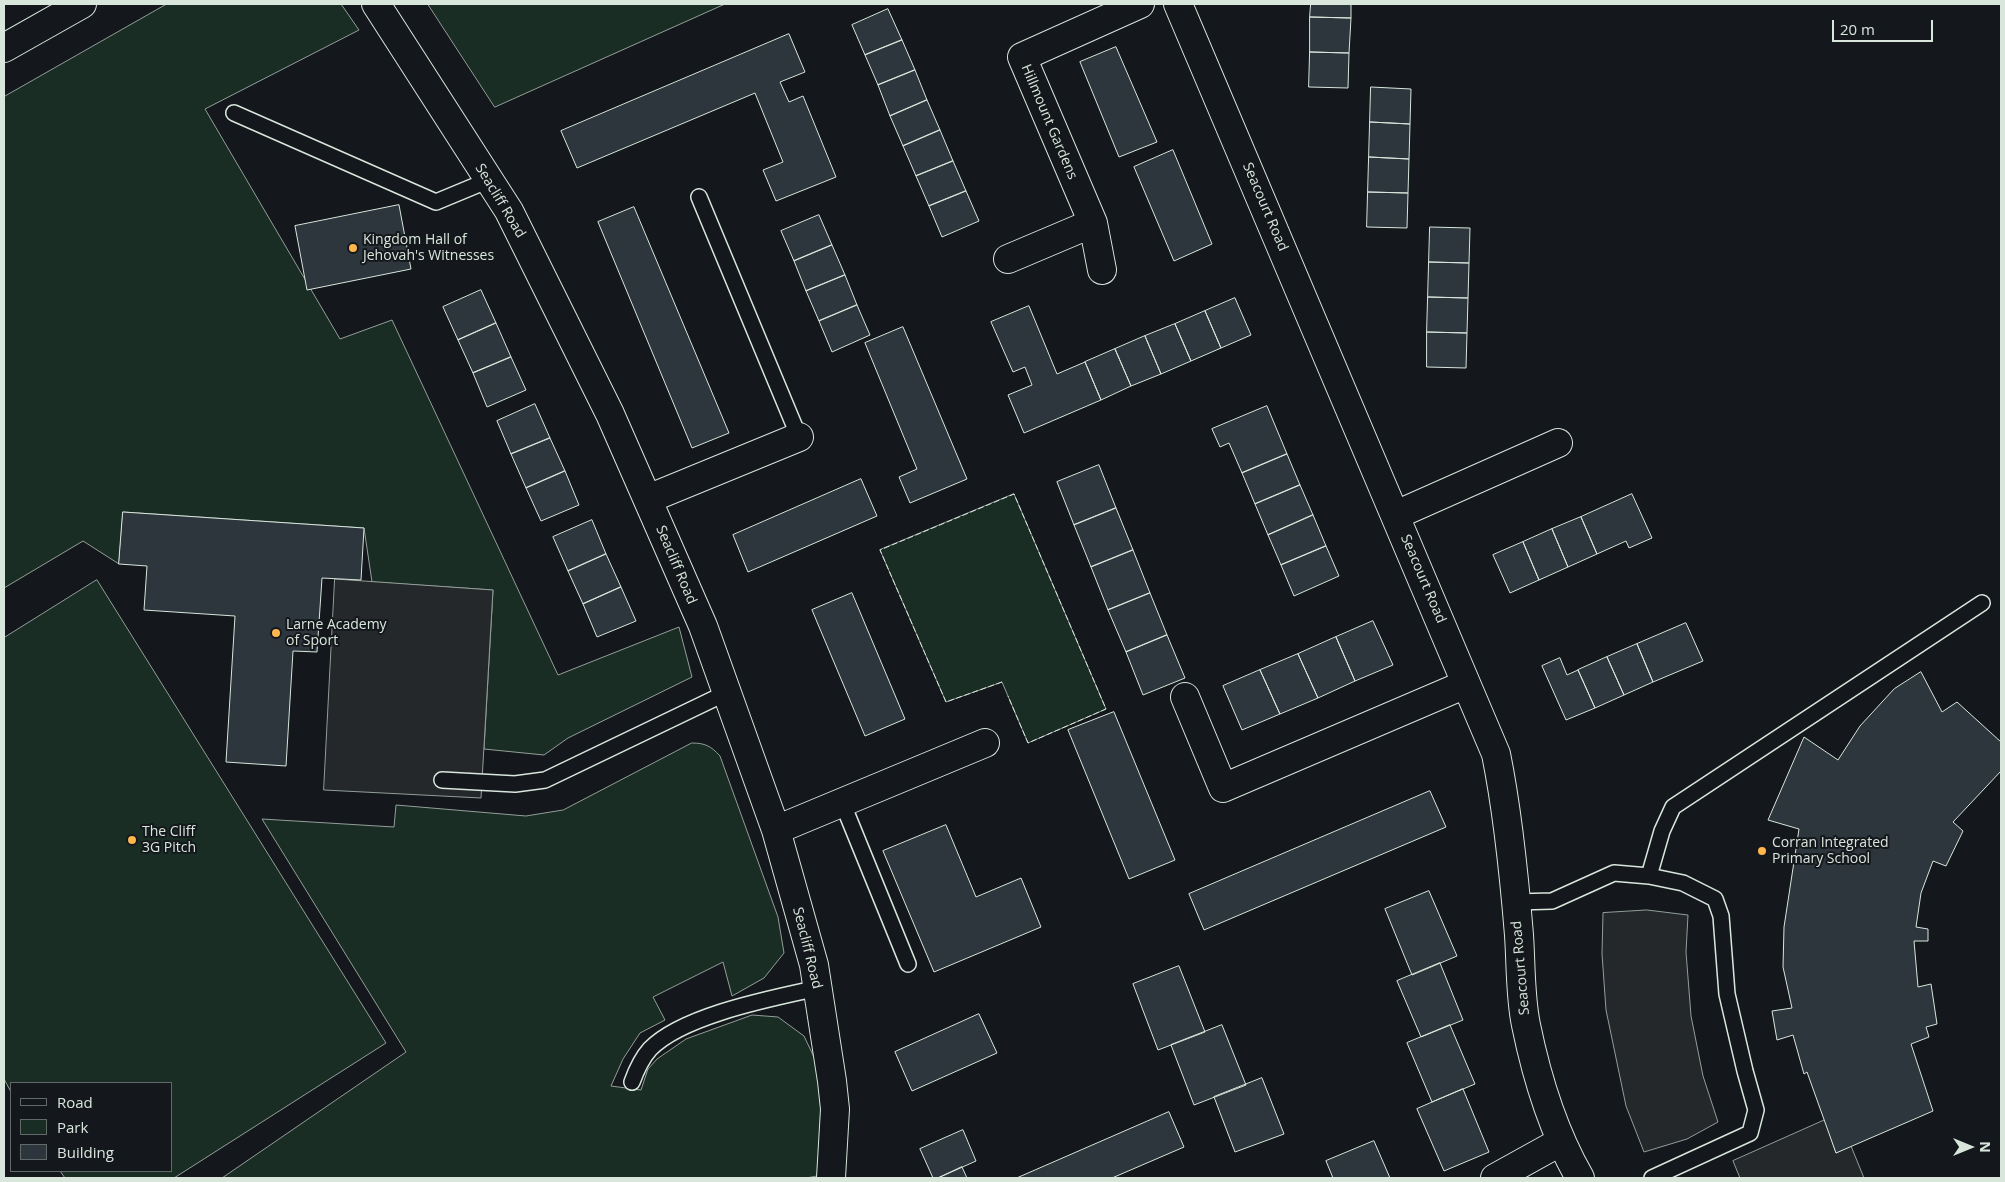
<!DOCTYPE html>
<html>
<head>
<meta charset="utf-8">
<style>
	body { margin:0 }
	#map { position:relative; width:2005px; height:1182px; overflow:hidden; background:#14181c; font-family:"Open Sans",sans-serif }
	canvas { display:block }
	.frame { position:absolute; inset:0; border:5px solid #d8e6dc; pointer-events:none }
	.legend { position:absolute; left:10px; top:1082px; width:162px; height:90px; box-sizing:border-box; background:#14181c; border:1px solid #626a69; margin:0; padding:6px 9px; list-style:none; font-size:15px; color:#d8e6dc }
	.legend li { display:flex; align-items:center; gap:10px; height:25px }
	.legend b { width:25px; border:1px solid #626a69 }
	.north { position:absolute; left:1945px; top:1122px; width:50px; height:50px; -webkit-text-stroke:4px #14181c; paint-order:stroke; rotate:90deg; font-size:14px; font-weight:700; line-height:20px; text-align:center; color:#d8e6dc }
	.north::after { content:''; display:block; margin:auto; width:18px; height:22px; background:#d8e6dc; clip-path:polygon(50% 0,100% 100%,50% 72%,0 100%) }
	.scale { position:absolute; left:1832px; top:20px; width:101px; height:22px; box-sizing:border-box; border:2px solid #d8e6dc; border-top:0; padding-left:6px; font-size:15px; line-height:18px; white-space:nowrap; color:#d8e6dc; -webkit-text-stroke:4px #14181c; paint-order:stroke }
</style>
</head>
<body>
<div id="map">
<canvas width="2005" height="1182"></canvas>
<div class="frame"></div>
<ul class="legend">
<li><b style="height:6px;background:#14181c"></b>Road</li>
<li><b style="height:14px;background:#1a2d24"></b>Park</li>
<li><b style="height:14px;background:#2c363c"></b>Building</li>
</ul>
<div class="north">N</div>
<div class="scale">20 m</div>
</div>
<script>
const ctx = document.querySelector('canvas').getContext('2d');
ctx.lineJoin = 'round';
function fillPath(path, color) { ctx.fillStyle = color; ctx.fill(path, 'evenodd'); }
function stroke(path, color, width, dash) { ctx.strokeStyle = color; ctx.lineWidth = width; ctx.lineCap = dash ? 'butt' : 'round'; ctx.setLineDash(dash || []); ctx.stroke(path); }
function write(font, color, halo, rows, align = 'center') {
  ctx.font = font + ' "Open Sans",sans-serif'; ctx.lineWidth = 4; ctx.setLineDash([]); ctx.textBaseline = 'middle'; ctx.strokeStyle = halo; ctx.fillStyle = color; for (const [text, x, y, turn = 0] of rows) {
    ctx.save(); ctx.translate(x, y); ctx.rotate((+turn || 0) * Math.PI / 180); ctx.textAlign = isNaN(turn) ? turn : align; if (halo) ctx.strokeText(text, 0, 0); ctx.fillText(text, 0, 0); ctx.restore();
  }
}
const green = new Path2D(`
	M 167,4 L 341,4 L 359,30 L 205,109 L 340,339 L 392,320 L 558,675 L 679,627 L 692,677 L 568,738 L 544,755 L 484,749 L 493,590 L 372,582 L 364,528 L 123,512 L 119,564 L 83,541 L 4,588 L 4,97 Z
	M 428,4 L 725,4 L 495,107 Z
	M 1014,494 L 1106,709 L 1028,743 L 1002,682 L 946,702 L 880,550 Z
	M 97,580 L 386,1043 L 174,1178 L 65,1178 L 60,1171 L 171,1171 L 171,1083 L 11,1083 L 11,1092 L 4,1079 L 4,638 Z
	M 692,743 C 705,743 711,746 720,756 L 778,917 L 784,953 L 764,978 L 732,996 L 723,962 L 653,997 L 665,1020 L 640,1033 L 623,1059 L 611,1086 L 641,1090 L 648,1069 L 657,1059 L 686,1039 L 752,1015 L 778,1017 L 804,1036 L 822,1074 L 822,1129 L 817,1176 L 806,1178 L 222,1178 L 406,1052 L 262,819 L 394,827 L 396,805 L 526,816 L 563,810 Z`);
fillPath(green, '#1a2d24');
stroke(green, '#939e99', 1);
const parking = new Path2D(`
	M 335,579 L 493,590 L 481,798 L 324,790 Z
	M 1647,910 L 1688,915 L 1686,952 L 1691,1016 L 1703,1076 L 1718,1122 L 1687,1139 L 1644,1152 L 1626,1106 L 1606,1010 L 1602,954 L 1603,913 Z
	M 1825,1120 L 1836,1153 L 1851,1146 L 1864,1178 L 1740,1178 L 1733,1161 Z`);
fillPath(parking, '#24282b');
stroke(parking, '#939e99', 1);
const building = new Path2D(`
	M 1311,4 L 1351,4 L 1351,18 L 1310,17 Z
	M 888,9 L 902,40 L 865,55 L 852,25 Z
	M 1310,17 L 1351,18 L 1349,53 L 1310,52 Z
	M 789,34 L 805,72 L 780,82 L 789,102 L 803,96 L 836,177 L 776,201 L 763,170 L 783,162 L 755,93 L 577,168 L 561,131 Z
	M 902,40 L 915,70 L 878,85 L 865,55 Z
	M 1116,47 L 1157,142 L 1119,157 L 1080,62 Z
	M 1310,52 L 1349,53 L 1348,88 L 1309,87 Z
	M 915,70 L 927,100 L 890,116 L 878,85 Z
	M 1371,87 L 1411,89 L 1410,124 L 1370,122 Z
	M 927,100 L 940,130 L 903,146 L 890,116 Z
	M 1370,122 L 1410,124 L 1409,159 L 1369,157 Z
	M 940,130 L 953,161 L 916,176 L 903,146 Z
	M 1173,150 L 1212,244 L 1174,261 L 1134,167 Z
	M 1369,157 L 1409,159 L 1408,193 L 1368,192 Z
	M 953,161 L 966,191 L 929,206 L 916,176 Z
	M 966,191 L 979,221 L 942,237 L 929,206 Z
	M 1368,192 L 1408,193 L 1407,228 L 1367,227 Z
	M 399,205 L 411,269 L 307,290 L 295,226 Z
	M 634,207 L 729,433 L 692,448 L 598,222 Z
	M 819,215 L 832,245 L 794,261 L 781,231 Z
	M 1430,227 L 1470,228 L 1469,263 L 1429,262 Z
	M 832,245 L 845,275 L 806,291 L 794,261 Z
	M 1429,262 L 1469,263 L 1468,298 L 1428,297 Z
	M 845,275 L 857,305 L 819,321 L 806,291 Z
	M 481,290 L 496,323 L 458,340 L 443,307 Z
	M 1428,297 L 1468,298 L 1467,333 L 1427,332 Z
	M 1235,298 L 1251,335 L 1221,348 L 1205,311 Z
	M 857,305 L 870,335 L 832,352 L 819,321 Z
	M 1029,306 L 1057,374 L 1085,362 L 1101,400 L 1024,433 L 1008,395 L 1032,385 L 1025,367 L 1013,372 L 991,322 Z
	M 1205,311 L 1221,348 L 1191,361 L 1175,324 Z
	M 496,323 L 511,357 L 473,373 L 458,340 Z
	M 1175,324 L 1191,361 L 1161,374 L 1145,336 Z
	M 903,327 L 967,479 L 910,503 L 899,477 L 917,469 L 865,343 Z
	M 1427,332 L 1467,333 L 1466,368 L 1427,367 Z
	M 1145,336 L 1161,374 L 1131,386 L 1115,349 Z
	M 1115,349 L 1131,386 L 1101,400 L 1085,362 Z
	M 511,357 L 526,390 L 487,407 L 473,373 Z
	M 535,404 L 550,438 L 511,454 L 497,421 Z
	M 1267,406 L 1287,454 L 1242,473 L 1229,443 L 1220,447 L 1212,429 Z
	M 550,438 L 565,471 L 526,488 L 511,454 Z
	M 1287,454 L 1300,485 L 1255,504 L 1242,473 Z
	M 1099,465 L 1116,508 L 1074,525 L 1057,482 Z
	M 565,471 L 579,505 L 541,521 L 526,488 Z
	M 861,479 L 877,516 L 748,572 L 733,535 Z
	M 1300,485 L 1313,515 L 1268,535 L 1255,504 Z
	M 1632,494 L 1652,538 L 1629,548 L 1626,541 L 1597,554 L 1581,517 Z
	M 1116,508 L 1133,550 L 1091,567 L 1074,525 Z
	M 123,512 L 364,528 L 361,580 L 322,578 L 317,652 L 293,651 L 286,766 L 226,762 L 235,616 L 144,610 L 147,566 L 119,564 Z
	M 1313,515 L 1326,546 L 1281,565 L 1268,535 Z
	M 1581,517 L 1597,554 L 1568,567 L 1552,529 Z
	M 592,520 L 606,554 L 568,571 L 553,537 Z
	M 1552,529 L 1568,567 L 1539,580 L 1523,542 Z
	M 1523,542 L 1539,580 L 1510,593 L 1493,555 Z
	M 1326,546 L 1339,576 L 1294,596 L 1281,565 Z
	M 1133,550 L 1150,593 L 1108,610 L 1091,567 Z
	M 606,554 L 621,587 L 583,604 L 568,571 Z
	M 621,587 L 636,621 L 597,637 L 583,604 Z
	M 852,593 L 905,719 L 865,736 L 812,610 Z
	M 1150,593 L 1167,635 L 1126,652 L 1108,610 Z
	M 1373,621 L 1393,665 L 1355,681 L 1336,637 Z
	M 1686,623 L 1703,661 L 1653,682 L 1637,644 Z
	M 1167,635 L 1185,678 L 1143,695 L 1126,652 Z
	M 1336,637 L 1355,681 L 1318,698 L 1298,654 Z
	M 1637,644 L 1653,682 L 1624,695 L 1607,657 Z
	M 1298,654 L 1318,698 L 1280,714 L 1260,670 Z
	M 1607,657 L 1624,695 L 1595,708 L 1578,670 Z
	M 1560,658 L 1567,675 L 1578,670 L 1595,708 L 1566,720 L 1542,666 Z
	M 1260,670 L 1280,714 L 1242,730 L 1223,686 Z
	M 1921,672 L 1942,712 L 1957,702 L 2001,742 L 2001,771 L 1953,822 L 1963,831 L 1946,866 L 1933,861 L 1921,893 L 1916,927 L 1928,929 L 1928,941 L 1914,941 L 1918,987 L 1931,984 L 1937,1024 L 1926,1027 L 1929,1037 L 1911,1044 L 1933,1111 L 1836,1153 L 1807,1072 L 1804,1074 L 1793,1035 L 1777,1040 L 1772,1011 L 1792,1008 L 1783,967 L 1784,927 L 1799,829 L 1768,820 L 1804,737 L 1838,760 L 1860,726 L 1894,689 Z
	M 1114,712 L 1175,860 L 1129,879 L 1068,730 Z
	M 1430,791 L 1446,827 L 1204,930 L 1189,894 Z
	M 946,825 L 976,897 L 1021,878 L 1041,927 L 934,972 L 883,851 Z
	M 1429,891 L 1457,956 L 1412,975 L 1385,909 Z
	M 1440,963 L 1463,1020 L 1421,1037 L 1397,981 Z
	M 1179,966 L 1205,1032 L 1158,1050 L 1133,984 Z
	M 979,1014 L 997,1053 L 912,1091 L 895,1052 Z
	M 1222,1025 L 1246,1085 L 1194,1105 L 1171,1045 Z
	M 1450,1025 L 1475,1084 L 1432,1102 L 1407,1043 Z
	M 1262,1078 L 1284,1134 L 1235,1152 L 1214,1097 Z
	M 1463,1089 L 1489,1152 L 1444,1171 L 1417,1109 Z
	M 1169,1112 L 1184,1147 L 1112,1178 L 1017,1178 Z
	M 963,1130 L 976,1161 L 938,1178 L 933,1178 L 920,1149 Z
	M 1374,1141 L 1390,1178 L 1333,1178 L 1326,1161 Z
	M 962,1167 L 967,1178 L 938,1178 Z`);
fillPath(building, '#2c363c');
stroke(building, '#d8e6dc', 1);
const lane = new Path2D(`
	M 234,113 L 436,202 L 489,180
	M 699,197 L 799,437
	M 442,780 L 515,784 L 545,780 L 726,693
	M 842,802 L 908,964
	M 1649,876 L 1662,831 L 1673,807 L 1982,603
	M 1516,902 L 1552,901 L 1614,873 L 1649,876 L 1683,883 L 1715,899 L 1721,916 L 1727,994 L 1745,1071 L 1756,1110 L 1750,1133 L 1652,1178
	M 632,1082 C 636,1071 642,1058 650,1049 C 683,1015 773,998 818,988`);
const street = new Path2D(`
	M 376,4 L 509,211 L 610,414 L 703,626 L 776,830 L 814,965 L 832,1081 L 835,1109 L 831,1178
	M 1178,4 L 1496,754 C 1508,813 1514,874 1519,935 C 1521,964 1520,996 1526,1025 C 1537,1079 1553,1131 1580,1178
	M 1008,259 L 1093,223
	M 1102,270 L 1093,223 L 1022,57 L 1140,4
	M 648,499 L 799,437
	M 1396,515 L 1558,443
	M 1185,697 L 1223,788 L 1466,684
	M 776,830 L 985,743
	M 1495,1178 L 1560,1142`);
const secondary = new Path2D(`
	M 4,48 L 82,4`);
stroke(lane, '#d8e6dc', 18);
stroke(street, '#d8e6dc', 30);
stroke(secondary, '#d8e6dc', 30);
stroke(lane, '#14181c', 15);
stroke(street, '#14181c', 28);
stroke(secondary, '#14181c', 28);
stroke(new Path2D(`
	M 1002,682 L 946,702 L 880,550 L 1014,494 L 1106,709 L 1028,743 L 1008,696`), '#d8e6dc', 1, [6, 2.5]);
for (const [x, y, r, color] of [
	[353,248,5,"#ffb74d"],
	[276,633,5,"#ffb74d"],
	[132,840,5,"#ffb74d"],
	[1762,851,5,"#ffb74d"]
]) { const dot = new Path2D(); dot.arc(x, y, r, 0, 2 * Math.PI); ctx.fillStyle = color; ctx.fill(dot); stroke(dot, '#14181c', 2); }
write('14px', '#d8e6dc', '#14181c', [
	["Hillmount Gardens",1049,122,67],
	["Seacliff Road",500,201,59],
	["Seacourt Road",1265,207,67],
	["Seacliff Road",676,565,67],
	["Seacourt Road",1423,579,67],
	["Seacliff Road",807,948,76],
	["Seacourt Road",1521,968,-95]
]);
write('14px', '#d8e6dc', '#14181c', [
	["Kingdom Hall of",363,240],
	["Jehovah's Witnesses",363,256],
	["Larne Academy",286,625],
	["of Sport",286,641],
	["The Cliff",142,832],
	["3G Pitch",142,848],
	["Corran Integrated",1772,843],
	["Primary School",1772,859]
], 'left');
</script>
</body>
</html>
